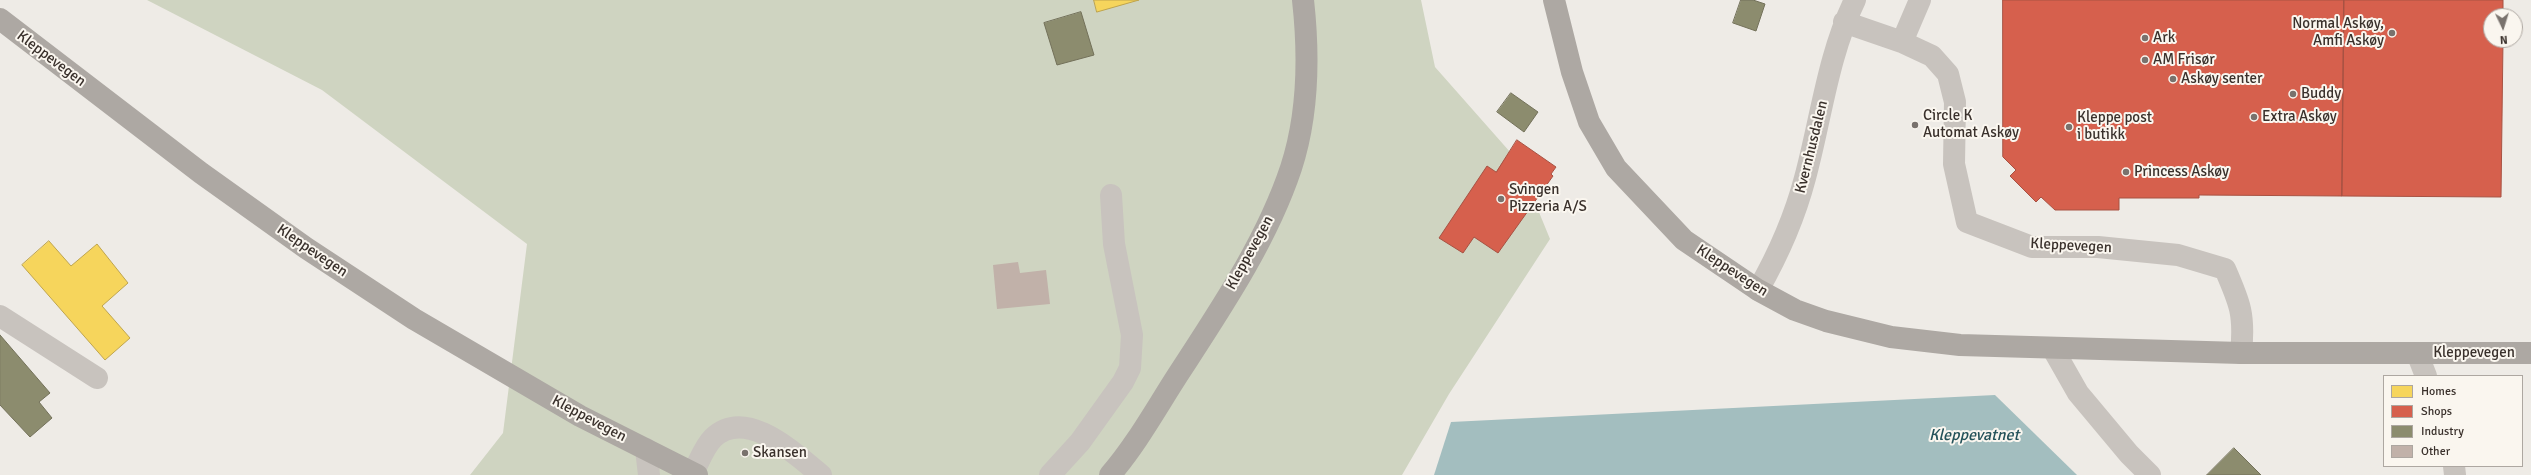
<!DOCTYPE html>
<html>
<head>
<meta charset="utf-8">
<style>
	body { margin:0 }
	#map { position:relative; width:2531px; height:475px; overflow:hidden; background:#eeebe6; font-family:Signika,sans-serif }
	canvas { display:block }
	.legend { position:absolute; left:2383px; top:375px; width:140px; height:92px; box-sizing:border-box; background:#faf6ef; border:1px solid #ada7a1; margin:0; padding:5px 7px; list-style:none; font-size:12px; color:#3a312c }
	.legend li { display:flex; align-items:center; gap:8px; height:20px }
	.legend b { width:20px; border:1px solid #ada7a1 }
	.north { position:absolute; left:2483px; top:8px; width:40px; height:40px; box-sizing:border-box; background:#faf6ef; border:1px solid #ada7a1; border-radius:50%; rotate:176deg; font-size:11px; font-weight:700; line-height:16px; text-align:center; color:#3a312c }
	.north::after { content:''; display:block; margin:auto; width:14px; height:18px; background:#79726d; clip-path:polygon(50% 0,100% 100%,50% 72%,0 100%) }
</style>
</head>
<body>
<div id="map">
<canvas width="2531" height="475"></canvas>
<ul class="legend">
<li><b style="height:11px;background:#f6d55c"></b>Homes</li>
<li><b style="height:11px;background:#d6604d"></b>Shops</li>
<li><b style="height:11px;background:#8c8c6e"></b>Industry</li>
<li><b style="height:11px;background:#c1b1a9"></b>Other</li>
</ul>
<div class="north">N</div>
</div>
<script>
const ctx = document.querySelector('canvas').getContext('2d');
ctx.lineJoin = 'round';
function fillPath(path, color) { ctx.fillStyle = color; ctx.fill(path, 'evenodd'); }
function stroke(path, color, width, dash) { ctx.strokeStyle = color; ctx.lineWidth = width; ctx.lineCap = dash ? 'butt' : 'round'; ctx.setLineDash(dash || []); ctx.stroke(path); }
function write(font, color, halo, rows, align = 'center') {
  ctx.font = font + ' Signika,sans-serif'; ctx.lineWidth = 4; ctx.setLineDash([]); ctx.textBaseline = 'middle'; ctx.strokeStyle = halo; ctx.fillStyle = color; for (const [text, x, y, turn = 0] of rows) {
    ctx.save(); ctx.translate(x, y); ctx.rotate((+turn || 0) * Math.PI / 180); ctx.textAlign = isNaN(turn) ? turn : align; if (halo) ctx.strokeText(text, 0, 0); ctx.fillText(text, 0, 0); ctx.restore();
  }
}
fillPath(new Path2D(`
	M 147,0 L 1421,0 L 1435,67 L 1518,161 L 1550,239 L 1449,394 L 1402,475 L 470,475 L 503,433 L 527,244 L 322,90 Z`), '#cfd4c1');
fillPath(new Path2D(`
	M 1995,395 L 2077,475 L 1434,475 L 1451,422 Z`), '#a3bebf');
const homes = new Path2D(`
	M 1094,0 L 1139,0 L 1097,12 Z
	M 49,241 L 71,266 L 97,244 L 128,283 L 102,306 L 130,338 L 105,360 L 22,265 Z`);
fillPath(homes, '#f6d55c');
stroke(homes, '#bea44e', 1);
const shops = new Path2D(`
	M 2003,0 L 2344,0 L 2342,196 L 2199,195 L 2199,198 L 2119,198 L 2119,210 L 2055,210 L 2041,197 L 2036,202 L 2010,176 L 2016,170 L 2003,157 Z
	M 2344,0 L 2503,0 L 2503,16 L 2491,16 L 2491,40 L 2503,40 L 2501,197 L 2342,196 Z
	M 1517,140 L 1556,167 L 1551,174 L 1553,176 L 1498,253 L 1474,237 L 1463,253 L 1439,238 L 1487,166 L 1496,172 Z`);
fillPath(shops, '#d6604d');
stroke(shops, '#a75243', 1);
const industry = new Path2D(`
	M 1741,0 L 1753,0 L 1765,4 L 1756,31 L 1733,23 Z
	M 1081,12 L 1094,55 L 1057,65 L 1044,23 Z
	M 1511,93 L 1538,112 L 1524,132 L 1497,112 Z
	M 0,335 L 50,393 L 39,402 L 52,418 L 30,437 L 0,405 Z
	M 2234,448 L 2261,475 L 2207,475 Z`);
fillPath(industry, '#8c8c6e');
stroke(industry, '#73715a', 1);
fillPath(new Path2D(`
	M 1018,262 L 1020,273 L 1046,270 L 1050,304 L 997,309 L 993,265 Z`), '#c1b1a9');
stroke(new Path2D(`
	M 1844,22 L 1902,42 L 1920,0
	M 1902,42 L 1932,56 L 1948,74 L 1955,102 L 1954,164 L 1967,222 L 2032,247 L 2098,247 L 2178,255 L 2225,269 C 2240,303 2245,315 2241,353
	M 1758,290 C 1778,255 1795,216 1805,178 C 1821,119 1828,55 1855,0
	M 0,316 L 97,378
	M 2053,349 L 2078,393 L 2129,454 L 2150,475
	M 2417,353 L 2426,376
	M 646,449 L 649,475
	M 2454,466 L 2455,475
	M 693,473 C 699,462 704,447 713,438 C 746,406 795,454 821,475
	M 1050,475 L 1080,442 L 1123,382 L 1130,368 L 1132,335 L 1114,244 L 1111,195`), '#c8c3be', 22);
stroke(new Path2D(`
	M 1554,0 L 1572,72 L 1589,122 L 1616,168 L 1684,240 L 1758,290 L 1795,310 L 1826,321 L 1891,337 L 1960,345 L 2241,353 L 2531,353
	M 0,19 L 201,173 L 306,248 L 414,319 L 580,416 L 697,475
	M 1110,475 C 1137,444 1158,405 1181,370 C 1222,307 1267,240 1291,168 C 1308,116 1309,54 1303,0`), '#ada8a3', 22);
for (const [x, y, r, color] of [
	[2392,33,4,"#79726d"],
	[2145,38,4,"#79726d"],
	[2145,60,4,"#79726d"],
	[2173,79,4,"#79726d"],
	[2293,94,4,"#79726d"],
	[2254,117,4,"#79726d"],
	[1915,125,4,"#79726d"],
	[2069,127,4,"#79726d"],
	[2126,172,4,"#79726d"],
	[1501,199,4,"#79726d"],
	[745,453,4,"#79726d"]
]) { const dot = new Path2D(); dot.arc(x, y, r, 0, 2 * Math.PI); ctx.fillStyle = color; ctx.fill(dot); stroke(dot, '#faf6ef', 1.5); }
write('15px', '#3a312c', '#faf6ef', [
	["Normal Askøy,",2384,24,"right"],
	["Amfi Askøy",2384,41,"right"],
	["Ark",2153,38],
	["AM Frisør",2153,60],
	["Askøy senter",2181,79],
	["Buddy",2301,94],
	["Circle K",1923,116],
	["Automat Askøy",1923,133],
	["Extra Askøy",2262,117],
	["Kleppe post",2077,118],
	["i butikk",2077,135],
	["Princess Askøy",2134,172],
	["Svingen",1509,190],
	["Pizzeria A/S",1509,207],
	["Skansen",753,453]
], 'left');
write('15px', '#3a312c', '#faf6ef', [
	["Kleppevegen",51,59,37],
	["Kvernhusdalen",1812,147,-76],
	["Kleppevegen",2071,246,3],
	["Kleppevegen",312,251,34],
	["Kleppevegen",1250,253,-61],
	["Kleppevegen",1732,271,33],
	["Kleppevegen",2474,353],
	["Kleppevegen",589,419,28]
]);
write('italic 16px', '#245259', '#faf6ef', [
	["Kleppevatnet",1974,436]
]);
</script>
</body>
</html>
